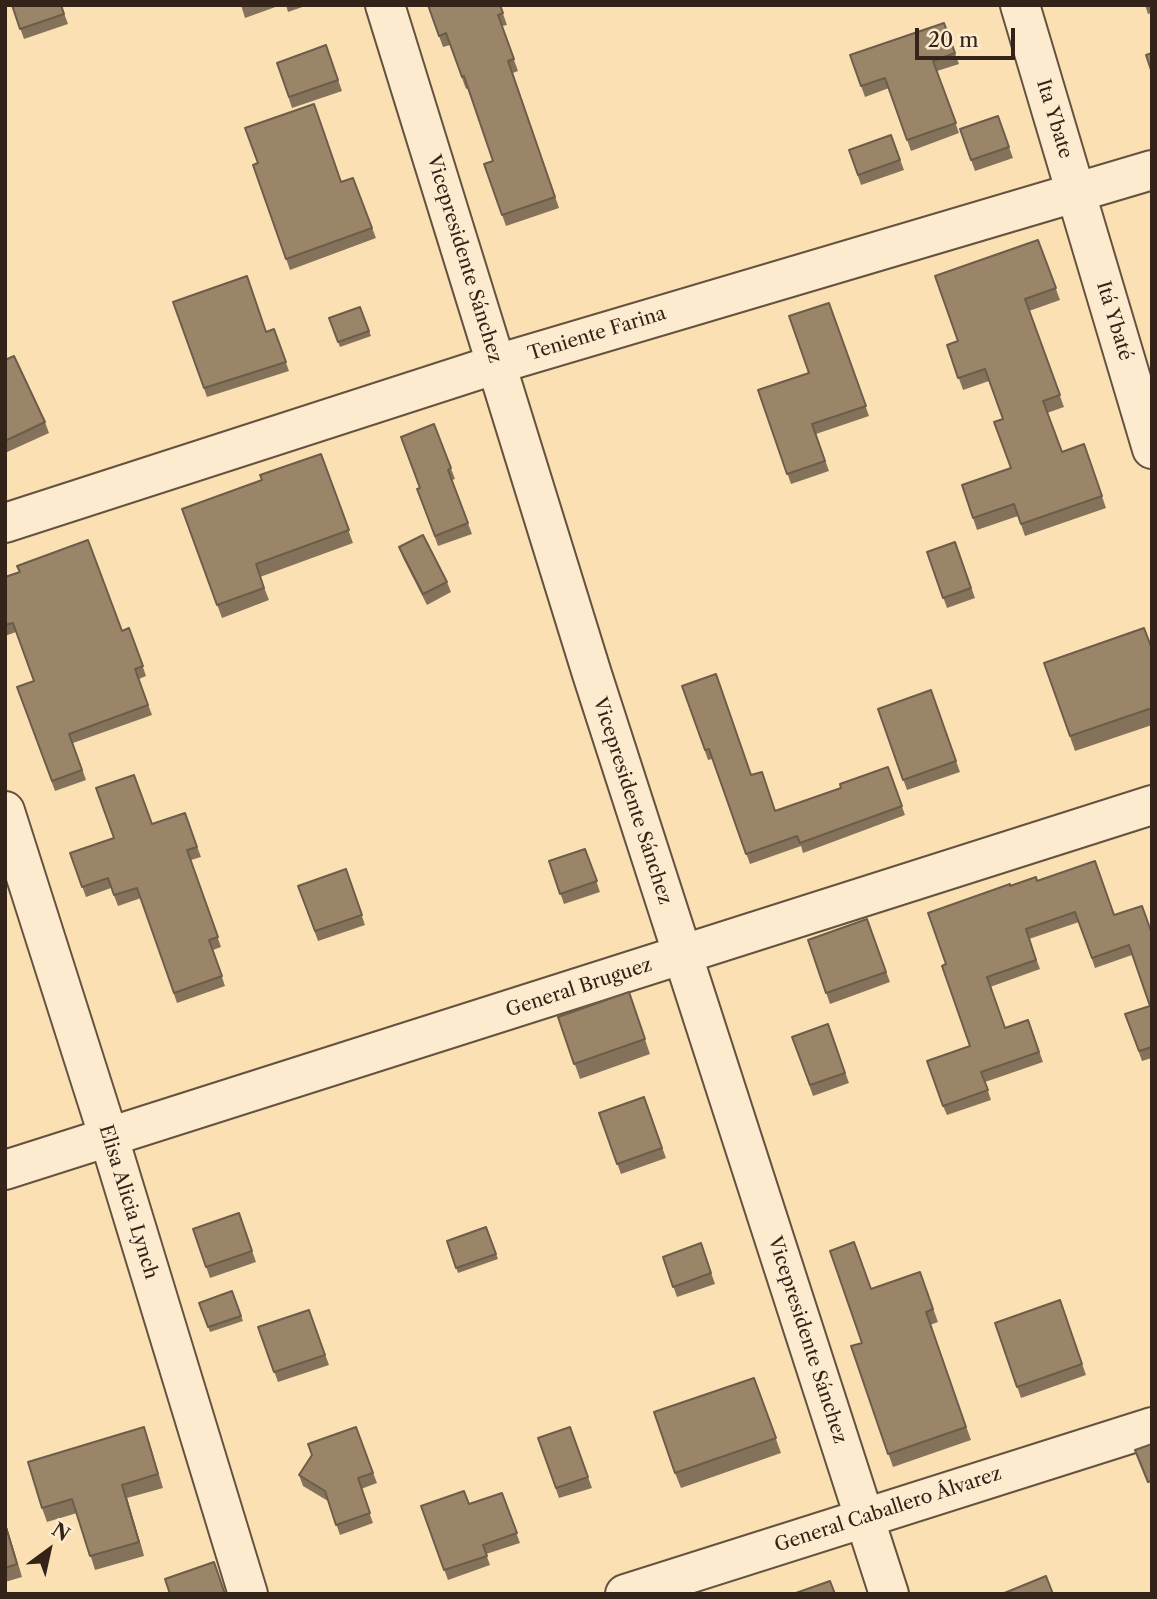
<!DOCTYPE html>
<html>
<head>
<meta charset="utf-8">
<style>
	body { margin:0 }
	#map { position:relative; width:1157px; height:1599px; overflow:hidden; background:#fbe0b3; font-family:"Libre Caslon Text",serif }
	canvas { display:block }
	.frame { position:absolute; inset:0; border:7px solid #332318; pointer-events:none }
	.north { position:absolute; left:14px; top:1515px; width:70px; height:70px; -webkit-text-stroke:5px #fcebce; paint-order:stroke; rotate:33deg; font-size:19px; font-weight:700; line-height:28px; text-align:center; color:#332318 }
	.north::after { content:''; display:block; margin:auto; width:24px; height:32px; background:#332318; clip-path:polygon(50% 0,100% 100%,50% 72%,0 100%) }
	.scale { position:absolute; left:915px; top:28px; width:100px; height:32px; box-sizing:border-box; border:4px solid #332318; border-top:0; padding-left:9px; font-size:21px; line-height:24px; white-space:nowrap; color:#332318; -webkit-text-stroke:5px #fcebce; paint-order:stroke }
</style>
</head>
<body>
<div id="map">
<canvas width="1157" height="1599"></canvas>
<div class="frame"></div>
<div class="north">N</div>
<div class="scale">20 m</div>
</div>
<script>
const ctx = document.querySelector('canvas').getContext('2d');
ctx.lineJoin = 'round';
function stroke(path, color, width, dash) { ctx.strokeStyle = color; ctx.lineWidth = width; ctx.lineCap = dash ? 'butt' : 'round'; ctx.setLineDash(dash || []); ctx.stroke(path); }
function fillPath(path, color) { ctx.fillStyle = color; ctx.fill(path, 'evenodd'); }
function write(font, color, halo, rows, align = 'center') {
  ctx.font = font + ' "Libre Caslon Text",serif'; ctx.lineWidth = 5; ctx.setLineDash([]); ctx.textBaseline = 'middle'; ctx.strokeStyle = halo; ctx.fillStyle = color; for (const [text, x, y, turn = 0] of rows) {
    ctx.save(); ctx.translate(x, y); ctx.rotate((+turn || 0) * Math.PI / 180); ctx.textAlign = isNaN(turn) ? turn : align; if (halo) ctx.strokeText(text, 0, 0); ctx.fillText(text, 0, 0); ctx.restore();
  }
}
const minor = new Path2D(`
	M 385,5 L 592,674 L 889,1594
	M 1020,5 L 1152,449
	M 5,523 L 497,364 L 1152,170
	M 5,811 L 109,1138 L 248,1594
	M 5,1170 L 1152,805
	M 625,1594 L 1152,1427`);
stroke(minor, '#65523f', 42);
stroke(minor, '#fcebce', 38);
fillPath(new Path2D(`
	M 12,5 L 61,5 L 68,24 L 24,39 Z
	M 241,5 L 281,5 L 245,18 Z
	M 286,5 L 308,5 L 288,12 Z
	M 500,5 L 507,25 L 502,26 L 518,71 L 513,73 L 559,208 L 506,226 L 484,164 L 493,161 L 468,88 L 466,89 L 450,45 L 443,47 L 439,36 Z
	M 1145,5 L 1152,5 L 1152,13 L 1148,14 Z
	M 944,23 L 959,64 L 937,71 L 959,133 L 911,151 L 889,88 L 865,97 L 850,55 Z
	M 326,45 L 342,91 L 292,108 L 277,63 Z
	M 998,116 L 1013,158 L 975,171 L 960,129 Z
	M 891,135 L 904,170 L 861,185 L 849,150 Z
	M 253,165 L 341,182 L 353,178 L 376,238 L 290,270 Z
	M 1038,240 L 1060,300 L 1029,311 L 1064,407 L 1047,413 L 1062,452 L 1084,444 L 1106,508 L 1025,536 L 1018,516 L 977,530 L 962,485 L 1011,468 L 1003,419 L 989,381 L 963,390 L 947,345 L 958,341 Z
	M 173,302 L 266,332 L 274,329 L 289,371 L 207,397 Z
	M 829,303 L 869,416 L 816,434 L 829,471 L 791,484 L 758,390 L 809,373 Z
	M 360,307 L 371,336 L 340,347 L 329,318 Z
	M 5,360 L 45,422 L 49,433 L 5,453 Z
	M 434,424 L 455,479 L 452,480 L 472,534 L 438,546 L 417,489 L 420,488 Z
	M 321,454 L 353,543 L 260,577 L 269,600 L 222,618 L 182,509 L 262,480 Z
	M 955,542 L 975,598 L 947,608 L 927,552 Z
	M 399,547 L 447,582 L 451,592 L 427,605 L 403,558 Z
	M 5,577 L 122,631 L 133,638 L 146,676 L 139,679 L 152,715 L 73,743 L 86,780 L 55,791 L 17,687 L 34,681 L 16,632 L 5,636 Z
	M 1152,648 L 1152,725 L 1075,751 L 1044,663 Z
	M 682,686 L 751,775 L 776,811 L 841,788 L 888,767 L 905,815 L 803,853 L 801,846 L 750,864 L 712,759 L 708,760 Z
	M 931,690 L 960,772 L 907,790 L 878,709 Z
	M 185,813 L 201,857 L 191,860 L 221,947 L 213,950 L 225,986 L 177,1003 L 141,898 L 118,906 L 111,888 L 86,897 L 70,853 Z
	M 585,849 L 600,892 L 564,904 L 549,861 Z
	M 346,869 L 365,925 L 318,941 L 298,886 Z
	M 1037,881 L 1152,933 L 1152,1058 L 1142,1061 L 1125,1014 L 1150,1006 L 1132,955 L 1095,968 L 1079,922 L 1029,939 L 1040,969 L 990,987 L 1005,1028 L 1028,1020 L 1043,1062 L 985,1082 L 991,1100 L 947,1115 L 943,1106 L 970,1046 L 946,964 L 1010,886 Z
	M 867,919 L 890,982 L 830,1004 L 808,940 Z
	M 629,992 L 650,1054 L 580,1079 L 558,1017 Z
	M 828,1024 L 849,1083 L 813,1096 L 792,1037 Z
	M 644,1097 L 666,1158 L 621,1174 L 599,1113 Z
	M 239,1213 L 256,1262 L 210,1278 L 193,1229 Z
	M 486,1227 L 498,1259 L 458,1273 L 447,1241 Z
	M 701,1243 L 715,1284 L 677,1297 L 663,1257 Z
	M 920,1272 L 938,1322 L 930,1325 L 971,1440 L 893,1467 L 851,1346 L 862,1343 L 871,1289 Z
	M 232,1291 L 243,1321 L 210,1332 L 199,1303 Z
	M 1060,1300 L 1086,1375 L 1021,1398 L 995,1323 Z
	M 309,1310 L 329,1365 L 278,1382 L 258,1327 Z
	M 754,1378 L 781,1453 L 681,1488 L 675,1473 Z
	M 356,1427 L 377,1483 L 361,1489 L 373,1523 L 340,1535 L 328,1501 L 303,1486 L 299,1475 Z
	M 570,1427 L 592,1488 L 559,1498 L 538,1438 Z
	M 149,1441 L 163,1488 L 127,1498 L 144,1556 L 95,1570 L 77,1513 L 47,1522 L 42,1508 Z
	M 502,1493 L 520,1543 L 486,1554 L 490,1565 L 448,1580 L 421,1506 L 469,1504 Z
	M 5,1521 L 22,1577 L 5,1582 Z`), '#85725a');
fillPath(new Path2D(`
	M 122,1485 L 127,1498 L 144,1556 L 139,1542 Z
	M 5,1521 L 22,1577 L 5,1524 Z`), '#6c5d4a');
const building = new Path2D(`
	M 12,5 L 61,5 L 64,14 L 20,29 Z
	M 428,5 L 500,5 L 503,13 L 498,15 L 514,59 L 508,61 L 555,197 L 502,215 L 484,164 L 493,161 L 464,76 L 462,77 L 446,33 L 439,36 Z
	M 944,23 L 955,53 L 933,61 L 956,123 L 907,140 L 885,78 L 861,86 L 850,55 Z
	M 326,45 L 338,80 L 289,97 L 277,63 Z
	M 1152,53 L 1152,73 L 1146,55 Z
	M 314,104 L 341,182 L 353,178 L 372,228 L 286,259 L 253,165 L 258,163 L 245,128 Z
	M 998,116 L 1009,147 L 971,160 L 960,129 Z
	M 891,135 L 900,160 L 858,175 L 849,150 Z
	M 1038,240 L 1056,288 L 1025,299 L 1060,395 L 1043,401 L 1062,452 L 1084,444 L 1102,496 L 1021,524 L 1014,504 L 973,518 L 962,485 L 1011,468 L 994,422 L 1003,419 L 985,369 L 958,378 L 947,345 L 958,341 L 935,276 Z
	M 247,276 L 266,332 L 274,329 L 286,362 L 204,388 L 173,302 Z
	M 829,303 L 866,406 L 812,424 L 825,461 L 787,474 L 758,390 L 809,373 L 789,316 Z
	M 360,307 L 369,331 L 338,342 L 329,318 Z
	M 14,356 L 45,422 L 5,441 L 5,360 Z
	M 434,424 L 451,468 L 448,470 L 468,523 L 435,536 L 417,489 L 420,488 L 401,437 Z
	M 321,454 L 349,530 L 256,564 L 264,588 L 217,605 L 182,509 L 262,480 L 260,475 Z
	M 423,535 L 447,582 L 423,594 L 399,547 Z
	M 88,540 L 122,631 L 129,628 L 143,666 L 135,669 L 148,705 L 69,734 L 82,770 L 52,781 L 17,687 L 34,681 L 13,623 L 5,625 L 5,577 L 20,572 L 17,566 Z
	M 955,542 L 971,588 L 943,598 L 927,552 Z
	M 1144,628 L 1152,649 L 1152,708 L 1070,736 L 1044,663 Z
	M 716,674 L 751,775 L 762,772 L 775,811 L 841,788 L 840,784 L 888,767 L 902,806 L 800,843 L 797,836 L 746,854 L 709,749 L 705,750 L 682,686 Z
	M 931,690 L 956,761 L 903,780 L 878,709 Z
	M 134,775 L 152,824 L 185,813 L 197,847 L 187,850 L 218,937 L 209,940 L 222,976 L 174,993 L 137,888 L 114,895 L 108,878 L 82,887 L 70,853 L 114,838 L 96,788 Z
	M 585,849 L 597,881 L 560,894 L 549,861 Z
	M 1095,861 L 1114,915 L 1142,906 L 1152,934 L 1152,1047 L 1139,1051 L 1125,1014 L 1150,1006 L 1129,945 L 1092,958 L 1075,912 L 1026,929 L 1036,960 L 987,977 L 1005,1028 L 1028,1020 L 1039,1052 L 981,1072 L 988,1090 L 943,1106 L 927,1061 L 970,1046 L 942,966 L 946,964 L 928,913 L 1010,884 L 1010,886 L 1036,877 L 1037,881 Z
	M 346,869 L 362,915 L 315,931 L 298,886 Z
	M 867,919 L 886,972 L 826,993 L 808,940 Z
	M 629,992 L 645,1039 L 574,1064 L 558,1017 Z
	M 828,1024 L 845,1073 L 810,1085 L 792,1037 Z
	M 644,1097 L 662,1148 L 617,1164 L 599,1113 Z
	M 239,1213 L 252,1251 L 206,1267 L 193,1229 Z
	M 486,1227 L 496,1254 L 456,1268 L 447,1241 Z
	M 854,1242 L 871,1289 L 920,1272 L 933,1309 L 926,1312 L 966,1427 L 888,1454 L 851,1346 L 862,1343 L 830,1251 Z
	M 701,1243 L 711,1273 L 673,1287 L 663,1257 Z
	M 232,1291 L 241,1316 L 208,1327 L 199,1303 Z
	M 1060,1300 L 1082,1364 L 1017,1387 L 995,1323 Z
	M 309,1310 L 325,1355 L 274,1372 L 258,1327 Z
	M 754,1378 L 776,1438 L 675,1473 L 654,1412 Z
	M 144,1427 L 158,1474 L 122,1485 L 139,1542 L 90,1556 L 72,1499 L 42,1508 L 28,1462 Z
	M 356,1427 L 373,1473 L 358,1478 L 370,1513 L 336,1525 L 325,1491 L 299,1475 L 312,1455 L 308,1444 Z
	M 570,1427 L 588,1477 L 556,1488 L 538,1438 Z
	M 1152,1444 L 1152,1481 L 1148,1482 L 1135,1450 Z
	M 464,1491 L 469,1504 L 502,1493 L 517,1533 L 483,1545 L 487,1556 L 444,1570 L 421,1506 Z
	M 5,1524 L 17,1564 L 5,1568 Z
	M 214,1562 L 225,1594 L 170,1594 L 165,1579 Z
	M 1046,1576 L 1053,1594 L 1002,1594 Z
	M 830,1581 L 835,1594 L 793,1594 Z`);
fillPath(building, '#9b8569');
stroke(building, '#6c5d4a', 2);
write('19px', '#332318', '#fcebce', [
	["Ita Ybate",1054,119,73],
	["Vicepresidente Sánchez",464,259,73],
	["Itá Ybaté",1114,321,73],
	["Teniente Farina",597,334,-17],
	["Vicepresidente Sánchez",632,801,72],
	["General Bruguez",579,988,-18],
	["Elisa Alicia Lynch",128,1202,73],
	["Vicepresidente Sánchez",807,1340,72],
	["General Caballero Álvarez",888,1510,-18]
]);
</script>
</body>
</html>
